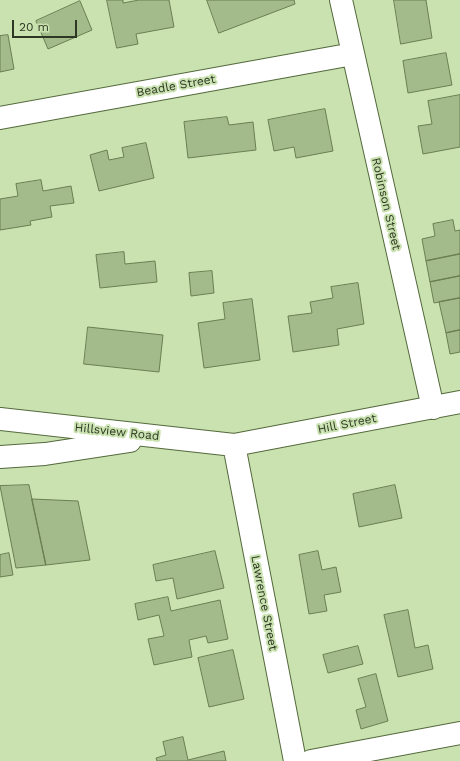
<!DOCTYPE html>
<html>
<head>
<meta charset="utf-8">
<style>
	body { margin:0 }
	#map { position:relative; width:460px; height:761px; overflow:hidden; background:#c9e2b0; font-family:"Work Sans",sans-serif }
	canvas { display:block }
	.scale { position:absolute; left:12px; top:20px; width:65px; height:18px; box-sizing:border-box; border:2px solid #2e3723; border-top:0; padding-left:5px; font-size:12px; line-height:14px; white-space:nowrap; color:#2e3723; -webkit-text-stroke:3px #c9e2b0; paint-order:stroke }
</style>
</head>
<body>
<div id="map">
<canvas width="460" height="761"></canvas>
<div class="scale">20 m</div>
</div>
<script>
const ctx = document.querySelector('canvas').getContext('2d');
ctx.lineJoin = 'round';
function fillPath(path, color) { ctx.fillStyle = color; ctx.fill(path, 'evenodd'); }
function stroke(path, color, width, dash) { ctx.strokeStyle = color; ctx.lineWidth = width; ctx.lineCap = dash ? 'butt' : 'round'; ctx.setLineDash(dash || []); ctx.stroke(path); }
function write(font, color, halo, rows, align = 'center') {
  ctx.font = font + ' "Work Sans",sans-serif'; ctx.lineWidth = 4; ctx.setLineDash([]); ctx.textBaseline = 'middle'; ctx.strokeStyle = halo; ctx.fillStyle = color; for (const [text, x, y, turn = 0] of rows) {
    ctx.save(); ctx.translate(x, y); ctx.rotate((+turn || 0) * Math.PI / 180); ctx.textAlign = isNaN(turn) ? turn : align; if (halo) ctx.strokeText(text, 0, 0); ctx.fillText(text, 0, 0); ctx.restore();
  }
}
const building = new Path2D(`
	M 107,0 L 123,0 L 123,3 L 139,0 L 169,0 L 174,27 L 136,34 L 138,44 L 117,48 Z
	M 207,0 L 294,0 L 295,4 L 219,33 Z
	M 394,0 L 426,0 L 432,38 L 401,44 Z
	M 80,1 L 92,30 L 48,49 L 36,21 Z
	M 8,35 L 14,69 L 0,72 L 0,36 Z
	M 446,53 L 452,85 L 408,93 L 403,61 Z
	M 460,95 L 460,147 L 423,154 L 418,126 L 432,124 L 428,101 Z
	M 325,109 L 333,151 L 296,158 L 294,147 L 274,151 L 268,120 Z
	M 227,117 L 229,125 L 253,122 L 256,150 L 188,158 L 184,122 Z
	M 146,143 L 154,178 L 99,191 L 90,155 L 107,150 L 109,160 L 124,157 L 122,148 Z
	M 41,180 L 43,191 L 71,186 L 74,203 L 50,206 L 52,217 L 30,221 L 31,225 L 0,230 L 0,199 L 18,196 L 16,184 Z
	M 453,220 L 455,231 L 460,230 L 460,254 L 426,261 L 422,239 L 435,236 L 433,224 Z
	M 124,252 L 125,264 L 155,261 L 157,282 L 100,288 L 96,255 Z
	M 460,254 L 460,276 L 430,282 L 426,261 Z
	M 212,271 L 214,293 L 191,296 L 189,273 Z
	M 460,276 L 460,298 L 434,303 L 430,282 Z
	M 358,283 L 364,324 L 337,329 L 339,345 L 293,352 L 288,316 L 312,313 L 310,302 L 333,298 L 331,287 Z
	M 460,298 L 460,330 L 446,333 L 439,302 Z
	M 252,299 L 260,360 L 204,368 L 198,323 L 225,319 L 223,303 Z
	M 88,327 L 163,335 L 159,372 L 84,364 Z
	M 460,330 L 460,352 L 450,354 L 446,333 Z
	M 29,485 L 46,565 L 16,568 L 0,486 Z
	M 395,485 L 402,518 L 359,527 L 353,494 Z
	M 32,499 L 78,501 L 90,560 L 46,565 Z
	M 215,551 L 224,588 L 177,599 L 173,578 L 156,581 L 153,565 Z
	M 318,551 L 322,570 L 336,567 L 341,592 L 324,595 L 327,611 L 309,614 L 299,555 Z
	M 9,553 L 13,575 L 0,577 L 0,555 Z
	M 168,597 L 171,611 L 220,600 L 228,639 L 208,643 L 206,636 L 189,640 L 192,657 L 154,665 L 148,639 L 164,636 L 159,615 L 138,620 L 135,604 Z
	M 408,610 L 415,648 L 428,645 L 433,669 L 398,677 L 384,615 Z
	M 358,646 L 363,664 L 328,673 L 323,655 Z
	M 233,650 L 244,699 L 209,707 L 198,658 Z
	M 376,674 L 388,721 L 361,729 L 356,710 L 366,707 L 358,679 Z
	M 183,737 L 188,760 L 224,751 L 226,761 L 157,761 L 156,758 L 166,755 L 163,742 Z`);
fillPath(building, '#a3ba8a');
stroke(building, '#6a7f51', 1);
const minor = new Path2D(`
	M 341,0 L 433,408
	M 0,118 L 353,54
	M 0,419 L 234,445 L 460,402
	M 234,445 L 295,761
	M 0,457 L 45,454 L 130,441
	M 311,761 L 460,733`);
stroke(minor, '#54693c', 24);
stroke(minor, '#fff', 22);
write('12px', '#2e3723', '#c9e2b0', [
	["Beadle Street",176,86,-10],
	["Robinson Street",386,204,77],
	["Hill Street",347,424,-11],
	["Hillsview Road",117,432,6],
	["Lawrence Street",264,603,79]
]);
</script>
</body>
</html>
